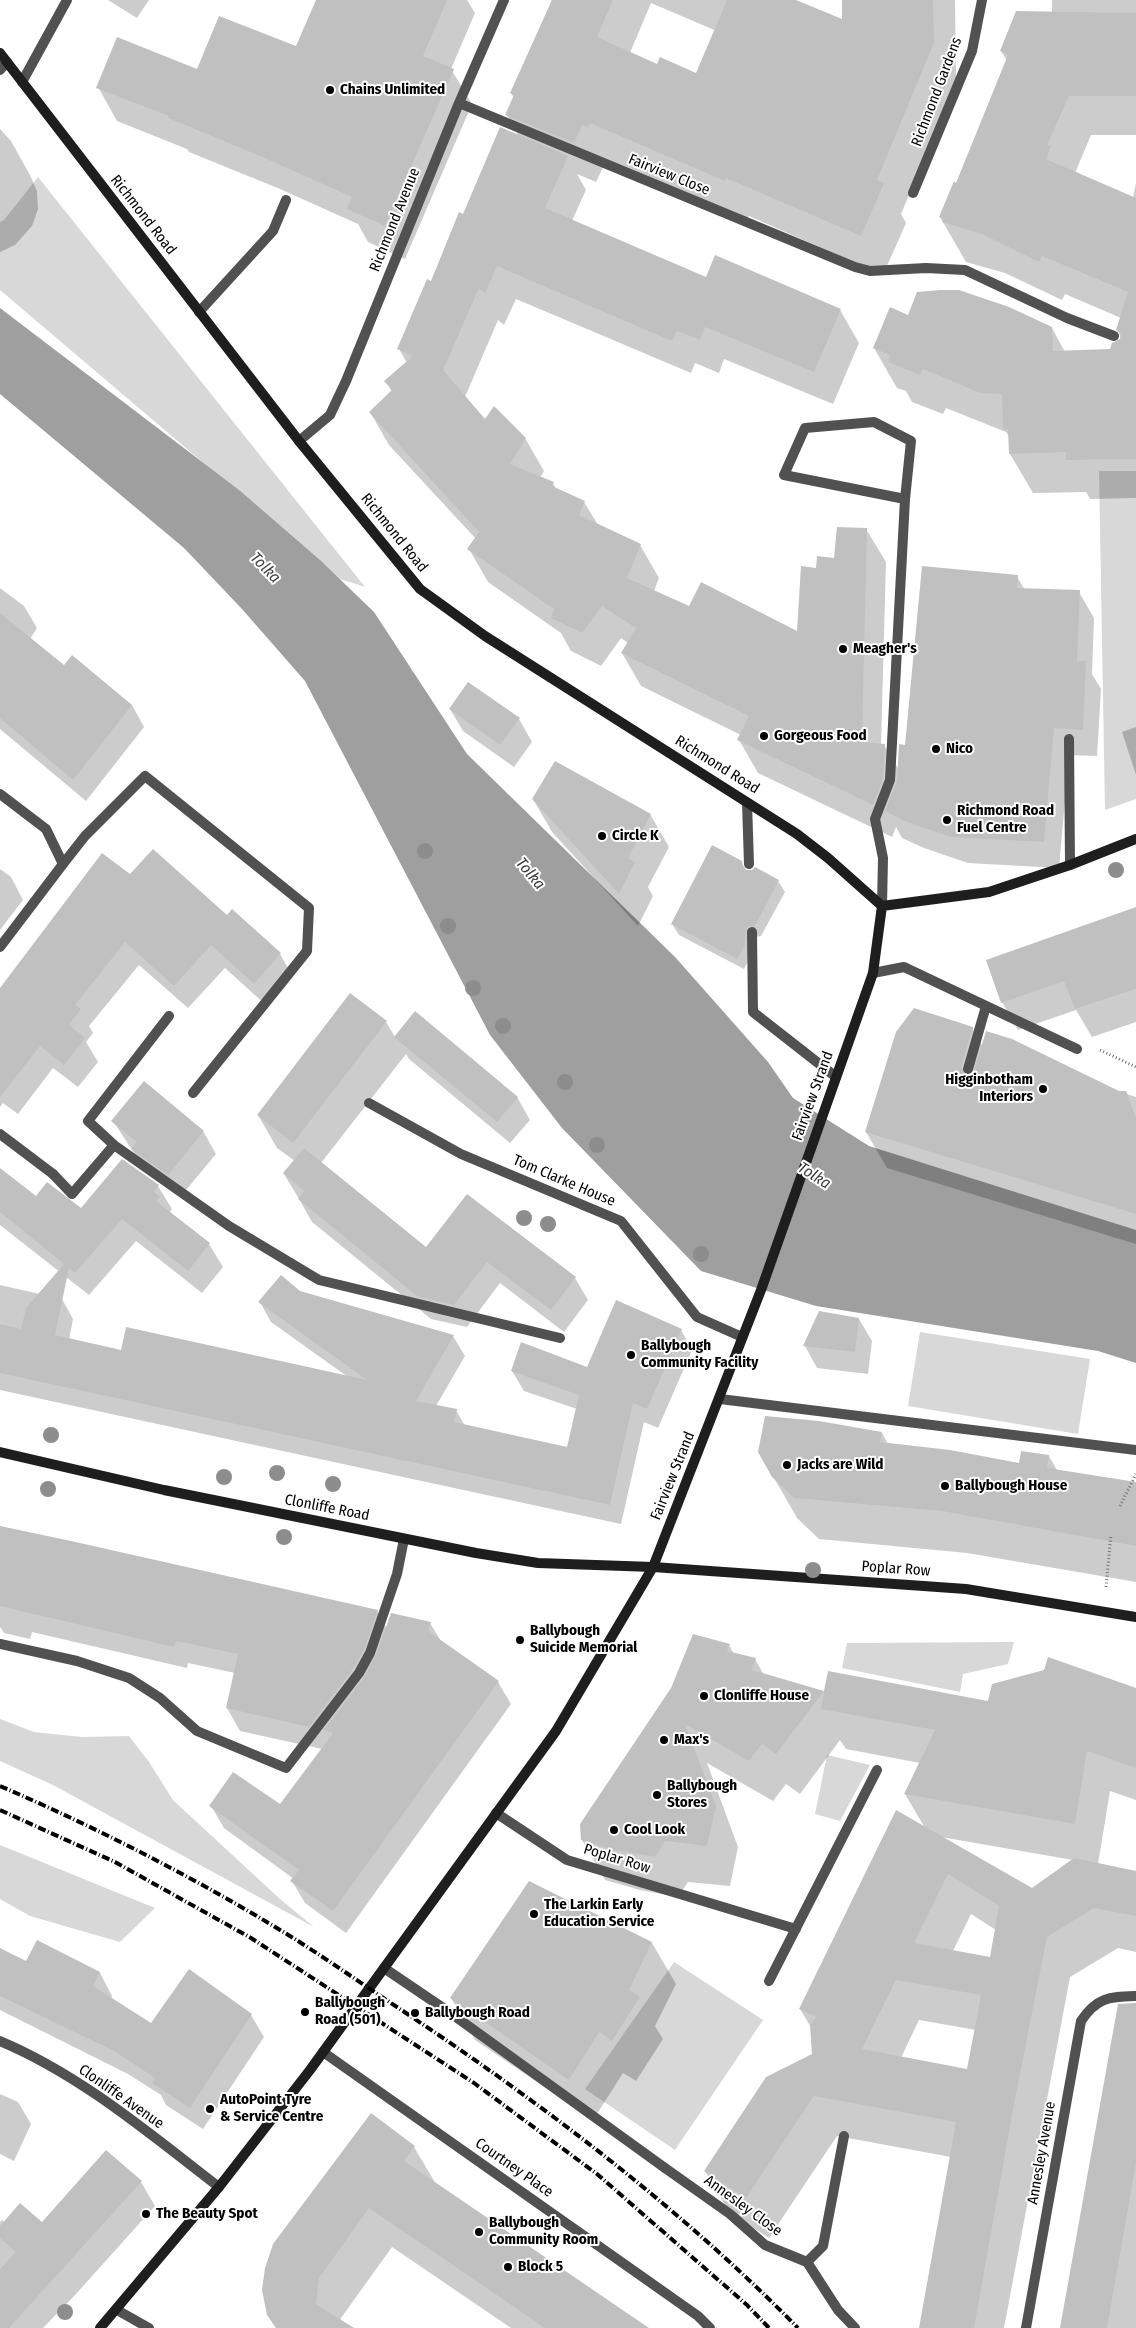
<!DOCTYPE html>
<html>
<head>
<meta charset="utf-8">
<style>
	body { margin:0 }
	canvas { display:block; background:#fff }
</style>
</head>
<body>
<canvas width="1136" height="2328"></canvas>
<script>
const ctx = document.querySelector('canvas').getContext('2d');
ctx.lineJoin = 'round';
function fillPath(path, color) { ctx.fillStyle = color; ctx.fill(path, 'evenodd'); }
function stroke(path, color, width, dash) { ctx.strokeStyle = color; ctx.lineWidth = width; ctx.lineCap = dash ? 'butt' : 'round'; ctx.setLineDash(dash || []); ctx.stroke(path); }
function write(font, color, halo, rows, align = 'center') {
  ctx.font = font + ' "Fira Sans Condensed",sans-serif'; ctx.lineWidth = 4; ctx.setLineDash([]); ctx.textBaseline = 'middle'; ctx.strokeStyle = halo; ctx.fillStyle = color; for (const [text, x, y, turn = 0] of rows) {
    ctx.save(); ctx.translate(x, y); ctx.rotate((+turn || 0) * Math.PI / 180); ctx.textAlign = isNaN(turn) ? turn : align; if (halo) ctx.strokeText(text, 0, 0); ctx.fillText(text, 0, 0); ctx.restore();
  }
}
fillPath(new Path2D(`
	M 38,177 L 365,587 L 340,579 L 0,290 L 0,222 L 4,220 Z
	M 1099,471 L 1136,471 L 1136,799 L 1105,810 Z
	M 920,1332 L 1090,1359 L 1078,1434 L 908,1406 Z
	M 1014,1642 L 1008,1664 L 963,1674 L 960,1692 L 842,1668 L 847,1643 Z
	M 0,1719 L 34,1732 L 82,1737 L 129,1736 L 149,1762 L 173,1800 L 280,1899 L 314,1927 L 53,1785 L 0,1761 Z
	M 827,1755 L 870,1765 L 840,1821 L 815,1814 Z
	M 0,1845 L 155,1908 L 120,1942 L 30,1916 L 0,1899 Z
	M 674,1962 L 763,2020 L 675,2150 L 585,2089 Z`), '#d8d8d8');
fillPath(new Path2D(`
	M 0,308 L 239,490 L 320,560 L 374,612 L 467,754 L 675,957 L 768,1062 L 793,1098 L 869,1146 L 1136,1230 L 1136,1363 L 1098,1351 L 816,1306 L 701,1271 L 562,1128 L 490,1035 L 305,681 L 242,609 L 184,548 L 0,394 Z`), '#9f9f9f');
fillPath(new Path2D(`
	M 108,0 L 149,0 L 137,18 Z
	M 318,0 L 467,0 L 475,13 L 451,69 L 472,104 L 405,259 L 368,242 L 358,224 L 280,189 L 189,152 L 187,149 L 117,121 L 98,87 L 198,70 L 296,47 Z
	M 552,0 L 793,0 L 843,21 L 843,0 L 955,0 L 956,83 L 901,214 L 906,223 L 883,275 L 749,216 L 747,219 L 605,163 L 596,182 L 577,174 L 586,190 L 572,221 L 707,278 L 840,310 L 859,343 L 833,404 L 724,359 L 719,373 L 695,363 L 691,373 L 516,299 L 504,325 L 498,320 L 465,397 L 486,421 L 525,438 L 544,471 L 540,478 L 553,483 L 556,489 L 584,502 L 598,525 L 640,545 L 659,578 L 654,591 L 689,608 L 798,633 L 818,569 L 836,559 L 866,529 L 886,562 L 881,745 L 884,745 L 899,770 L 906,746 L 1017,577 L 1025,590 L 1079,592 L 1094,618 L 1092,674 L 1101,689 L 1097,756 L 1069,755 L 1059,868 L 968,863 L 924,848 L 902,838 L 896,827 L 892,837 L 758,773 L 739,740 L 741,735 L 641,686 L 622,653 L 628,643 L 621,638 L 601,666 L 571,651 L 561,633 L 488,582 L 469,549 L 476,539 L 389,445 L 370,412 L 392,392 L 386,381 L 407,363 L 399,349 L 463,215 L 519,137 L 507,115 L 514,98 L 511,93 ZM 651,3 L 719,32 L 697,75 L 672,72 L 630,53 Z
	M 1052,0 L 1136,0 L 1136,135 L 1091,135 L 1075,173 L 1133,198 L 1136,183 L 1136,498 L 1090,499 L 1086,492 L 1033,493 L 1010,454 L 1010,438 L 1006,432 L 946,408 L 943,414 L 912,402 L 906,391 L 897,388 L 874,348 L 908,317 L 1052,328 L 1065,352 L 1111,350 L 1121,340 L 1118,329 L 1121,318 L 1065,294 L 1062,300 L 1005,273 L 966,262 L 940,217 L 957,184 L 1007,61 L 1001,51 L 1052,13 Z
	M 0,129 L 11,141 L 30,175 L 37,191 L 38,209 L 32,226 L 15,245 L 0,252 Z
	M 0,588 L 24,606 L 37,628 L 30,639 L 65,667 L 132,705 L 144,727 L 86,801 L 0,729 Z
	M 469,684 L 519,719 L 532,742 L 514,767 L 463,731 L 450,709 Z
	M 1136,727 L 1136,775 L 1122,732 Z
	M 533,799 L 650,814 L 669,847 L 648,887 L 653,896 L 638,926 L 552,832 Z
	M 741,862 L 747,871 L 778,881 L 785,892 L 761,936 L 755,937 L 751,956 L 744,969 L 679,935 L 672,924 Z
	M 0,869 L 11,877 L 23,900 L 0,930 Z
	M 130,876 L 227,917 L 280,954 L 293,977 L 267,1006 L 225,968 L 188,1008 L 139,965 L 89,1026 L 93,1033 L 86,1042 L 98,1062 L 78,1087 L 53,1068 L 18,1114 L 3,1103 L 0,1107 L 0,991 Z
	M 1136,908 L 1136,1022 L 1092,1037 L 1076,1010 L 1018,1030 L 1002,1002 Z
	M 386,1022 L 395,1037 L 517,1097 L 530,1120 L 510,1143 L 409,1059 L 406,1054 L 321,1163 L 427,1249 L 575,1278 L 588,1300 L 564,1332 L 500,1283 L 467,1327 L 431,1319 L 312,1222 L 299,1199 L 284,1174 L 295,1161 L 277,1148 L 258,1115 Z
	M 972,1028 L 983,1047 L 1136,1097 L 1136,1244 L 887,1168 L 866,1132 Z
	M 113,1121 L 203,1131 L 216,1154 L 181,1196 L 146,1171 Z
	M 122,1161 L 158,1186 L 172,1209 L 169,1213 L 209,1244 L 223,1267 L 202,1293 L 136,1241 L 89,1295 L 0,1225 L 0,1169 L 36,1198 L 81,1210 Z
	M 0,1285 L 62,1299 L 73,1319 L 69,1340 L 122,1351 L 348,1377 L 271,1322 L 260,1302 L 299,1292 L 453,1336 L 465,1356 L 436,1406 L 456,1410 L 465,1426 L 568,1449 L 577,1409 L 524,1391 L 512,1371 L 587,1368 L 681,1330 L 692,1350 L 658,1428 L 644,1422 L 621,1524 L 0,1390 Z
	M 859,1319 L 872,1341 L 868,1374 L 817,1368 L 805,1346 Z
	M 882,1433 L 888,1444 L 1020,1465 L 1049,1456 L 1057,1470 L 1136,1483 L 1136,1582 L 967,1553 L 819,1539 L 797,1518 L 773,1476 Z
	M 0,1527 L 377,1611 L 387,1629 L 430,1623 L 441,1641 L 498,1682 L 511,1704 L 346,1933 L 305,1903 L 292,1881 L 294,1879 L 224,1828 L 211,1806 L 280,1805 L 322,1749 L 240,1731 L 227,1708 L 235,1673 L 188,1663 L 187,1668 L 32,1632 L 30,1639 L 4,1633 L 0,1627 Z
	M 729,1645 L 734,1654 L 755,1659 L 764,1675 L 825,1692 L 989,1702 L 1136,1689 L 1136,1800 L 1110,1791 L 1098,1864 L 1136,1873 L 1136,1952 L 1118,1948 L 1070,1977 L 1004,2328 L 921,2328 L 951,2157 L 837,2136 L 769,2238 L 729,2212 L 705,2171 L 814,2055 L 812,2029 L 800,2009 L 925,1828 L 905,1794 L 920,1763 L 846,1749 L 840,1740 L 800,1794 L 786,1784 L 773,1801 L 707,1763 L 738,1847 L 730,1886 L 688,1882 L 678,1897 L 640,1890 L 605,1880 L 582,1840 ZM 941,1837 L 1073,1860 L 1032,1889 ZM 971,1914 L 996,1930 L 991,1958 L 953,1951 ZM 919,2020 L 976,2030 L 968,2070 L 901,2058 Z
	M 37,1941 L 100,1973 L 112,1996 L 111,1999 L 151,2025 L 251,2015 L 264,2037 L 203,2129 L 166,2105 L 161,2095 L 128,2074 L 0,2010 L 0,1949 L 27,1962 Z
	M 652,1943 L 676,1984 L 655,2026 L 663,2039 L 636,2081 L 623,2073 L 593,2120 L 475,2040 L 451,1998 Z
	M 1136,2022 L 1136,2328 L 1062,2328 Z
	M 0,2094 L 18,2102 L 31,2124 L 14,2161 L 0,2154 Z
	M 414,2147 L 436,2184 L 639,2328 L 511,2328 L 392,2247 L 341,2318 L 340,2321 L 354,2328 L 277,2328 Z
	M 141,2182 L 155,2206 L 76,2294 L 43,2328 L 0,2328 L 0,2222 L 2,2220 L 5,2222 L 42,2224 Z`), '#0003');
fillPath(new Path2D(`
	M 316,0 L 447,0 L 423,56 L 454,69 L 385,226 L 347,209 L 352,197 L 260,156 L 168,118 L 169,116 L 96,88 L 117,37 L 197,69 L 219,16 L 296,46 Z
	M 552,0 L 613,0 L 597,37 L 657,64 L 660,57 L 696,73 L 727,0 L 796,0 L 842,19 L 842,0 L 933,0 L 934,43 L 877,180 L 884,183 L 861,236 L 726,178 L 725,181 L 590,123 L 588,127 L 582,125 L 574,143 L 505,115 L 514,95 L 510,93 Z
	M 1016,11 L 1136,13 L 1136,96 L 1069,96 L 1047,145 L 1051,146 L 1046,159 L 1136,198 L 1136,459 L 1066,460 L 1066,452 L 1009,454 L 1008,429 L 1003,429 L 1002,394 L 980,393 L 923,369 L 920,375 L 888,362 L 890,355 L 873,348 L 890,307 L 908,315 L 917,292 L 940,290 L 959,290 L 1009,307 L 1052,327 L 1053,351 L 1110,349 L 1112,343 L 1120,339 L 1121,334 L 1116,330 L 1128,292 L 1042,256 L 1039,262 L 982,234 L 942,222 L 943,219 L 939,217 L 954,181 L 956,183 L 1008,55 L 1000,51 Z
	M 500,127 L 568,156 L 545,208 L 706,277 L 715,255 L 841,309 L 814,372 L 705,327 L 700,340 L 677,331 L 672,341 L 497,266 L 485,293 L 479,288 L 443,370 L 485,419 L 494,406 L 526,438 L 510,464 L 554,482 L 552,486 L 585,501 L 579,515 L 641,544 L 627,578 L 689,606 L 701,582 L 797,631 L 801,566 L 816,568 L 817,556 L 834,558 L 837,527 L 867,528 L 862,742 L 885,744 L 883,779 L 873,805 L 737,740 L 749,716 L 621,653 L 636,628 L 602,606 L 582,633 L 551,618 L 554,609 L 467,549 L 479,532 L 369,412 L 392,390 L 384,381 L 413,356 L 397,349 L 427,279 L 431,281 L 459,212 L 463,214 Z
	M 922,566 L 1018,575 L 1017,588 L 1080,590 L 1077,661 L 1086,661 L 1083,730 L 1054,728 L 1044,842 L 951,837 L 907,822 L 885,811 L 897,781 L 899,744 L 905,745 Z
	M 0,613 L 64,665 L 72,655 L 132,705 L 73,780 L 0,718 Z
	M 468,682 L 520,718 L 500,745 L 449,709 Z
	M 555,761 L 651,814 L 628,858 L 635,862 L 619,894 L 532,799 Z
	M 712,845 L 742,861 L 743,867 L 746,870 L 752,870 L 755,867 L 779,880 L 755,926 L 749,926 L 746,929 L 745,944 L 737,959 L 671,924 Z
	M 153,849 L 227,915 L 232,909 L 281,953 L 254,984 L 211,945 L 174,986 L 125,942 L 75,1005 L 81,1009 L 69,1025 L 85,1038 L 64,1065 L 40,1046 L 0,1097 L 0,988 L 102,853 L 130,874 Z
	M 1136,907 L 1136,989 L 1075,1009 L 1064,981 L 1001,1003 L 986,960 Z
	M 350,993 L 387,1021 L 293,1143 L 257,1115 Z
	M 914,1008 L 973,1027 L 961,1068 L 966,1075 L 970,1075 L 974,1071 L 986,1031 L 1012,1039 L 1119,1091 L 1126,1091 L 1136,1118 L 1136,1214 L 865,1132 L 896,1032 Z
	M 415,1011 L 518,1097 L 497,1122 L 394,1037 Z
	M 144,1081 L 204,1131 L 168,1175 L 131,1149 L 137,1142 L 111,1121 Z
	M 304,1148 L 426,1247 L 467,1194 L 576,1277 L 551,1310 L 487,1262 L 454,1305 L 417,1296 L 298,1199 L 304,1191 L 283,1173 Z
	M 122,1159 L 159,1185 L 154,1192 L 160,1197 L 156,1201 L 210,1243 L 188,1271 L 122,1219 L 75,1273 L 69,1268 L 55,1335 L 121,1350 L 126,1327 L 367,1380 L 258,1302 L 281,1275 L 300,1291 L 454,1335 L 416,1401 L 457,1409 L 454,1422 L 567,1447 L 579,1395 L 511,1371 L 521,1342 L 587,1367 L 616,1300 L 682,1329 L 647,1409 L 633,1403 L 610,1505 L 0,1373 L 0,1324 L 21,1329 L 26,1308 L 64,1264 L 0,1212 L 0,1168 L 36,1196 L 47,1182 L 81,1208 Z
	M 819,1311 L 859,1318 L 855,1352 L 803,1346 Z
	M 765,1416 L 819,1421 L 882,1432 L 880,1442 L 950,1450 L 1019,1463 L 1021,1451 L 1049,1455 L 1047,1468 L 1136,1482 L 1136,1546 L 942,1511 L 794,1498 L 772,1477 L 758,1452 Z
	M 0,1526 L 71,1541 L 378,1610 L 364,1650 L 353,1669 L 309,1727 L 226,1708 L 238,1654 L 176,1641 L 174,1647 L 0,1606 Z
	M 391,1613 L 431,1622 L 428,1631 L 499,1681 L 333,1911 L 290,1881 L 299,1870 L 209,1806 L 233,1772 L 280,1804 L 333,1733 L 324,1730 L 365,1676 L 376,1655 Z
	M 693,1634 L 730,1644 L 727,1651 L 756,1658 L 752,1670 L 824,1691 L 828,1671 L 988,1701 L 992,1684 L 1044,1670 L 1048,1657 L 1136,1688 L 1136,1768 L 1087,1751 L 1075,1824 L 904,1794 L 935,1730 L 821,1709 L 824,1691 L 776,1754 L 762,1744 L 749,1761 L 685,1724 L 716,1806 L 707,1846 L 665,1841 L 655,1857 L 615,1850 L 581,1840 L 580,1824 L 671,1688 Z
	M 896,1810 L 1032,1888 L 1074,1858 L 1136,1871 L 1136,1916 L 1094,1908 L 1047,1937 L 1014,2104 L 974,2328 L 919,2328 L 956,2122 L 814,2096 L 746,2198 L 704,2171 L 766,2077 L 812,2054 L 810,2025 L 816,2017 L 799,2009 ZM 948,1874 L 999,1906 L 990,1957 L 914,1943 ZM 896,1980 L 981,1995 L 967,2069 L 862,2049 Z
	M 529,1881 L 652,1942 L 629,1990 L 640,1997 L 612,2041 L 599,2032 L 569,2080 L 450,1998 Z
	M 37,1940 L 100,1972 L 93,1986 L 151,2023 L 189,1969 L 252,2014 L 190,2108 L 152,2083 L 155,2078 L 114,2051 L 0,1996 L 0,1948 L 26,1961 Z
	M 1136,2003 L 1136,2163 L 1107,2328 L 1060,2328 L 1118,2004 Z
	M 371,2113 L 415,2146 L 404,2161 L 649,2328 L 545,2328 L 369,2208 L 319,2278 L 316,2304 L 354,2328 L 276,2328 L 267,2315 L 262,2290 L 265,2268 L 273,2244 Z
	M 106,2150 L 142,2181 L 9,2328 L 0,2328 L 0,2269 L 16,2252 L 0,2238 L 0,2226 L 20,2203 L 42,2222 Z`), '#c0c0c0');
stroke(new Path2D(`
	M 1100,1050 L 1136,1067
	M 1120,1506 L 1136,1474
	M 1106,1587 L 1111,1535`), '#737373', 3, [1, 2.5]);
stroke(new Path2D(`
	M 0,70 L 7,62
	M 22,82 L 67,0
	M 199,312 L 273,231 L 286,200
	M 1069,739 L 1070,865
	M 747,803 L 749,864
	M 63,864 L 85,836 L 145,776 L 309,908 L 307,951 L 193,1093
	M 882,906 L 883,858 L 875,819 L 890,780 L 905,499 L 784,475 L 805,428 L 874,422 L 911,441 L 905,499
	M 752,932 L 753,1012 L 836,1077
	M 873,973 L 904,967 L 1077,1049
	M 169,1016 L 88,1121 L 114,1145 L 229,1226 L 319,1280 L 560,1338
	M 968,1069 L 986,1006
	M 53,1174 L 72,1194 L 114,1145
	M 720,1399 L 1136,1450
	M 0,1644 L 77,1661 L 129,1678 L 160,1698 L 197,1731 L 286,1768 L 359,1673 L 370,1653 L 397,1574 L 404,1539
	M 384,1968 L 449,2012 L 665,2168`), '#515151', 10);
stroke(new Path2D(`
	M 459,103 L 855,267 L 870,271 L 926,268 L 965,270 L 1067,318 L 1114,336
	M 913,193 L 972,51 L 982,0
	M 299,441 L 330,415 L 346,381 L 459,103 L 504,0
	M 0,794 L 46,829 L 63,864 L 0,947
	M 369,1103 L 461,1154 L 621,1221 L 697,1317 L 742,1337
	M 0,1134 L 53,1174
	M 496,1813 L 567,1860 L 796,1929
	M 769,1981 L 877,1770
	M 0,2041 C 81,2075 150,2134 219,2187
	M 323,2052 L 698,2316 L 710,2328
	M 665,2168 L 730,2214 L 765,2245 L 807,2262 L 838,2310 L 855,2328
	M 807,2262 L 823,2246 L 844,2136
	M 117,2310 L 149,2328
	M 1026,2328 L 1081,2021 C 1097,1997 1109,1997 1136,1996`), '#515151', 10);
stroke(new Path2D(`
	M 0,53 L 299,441 L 420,589 L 485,636 L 797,834 L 828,858 L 882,906
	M 882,906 L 989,892 L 1070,865 L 1136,839
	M 0,1452 L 164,1490 L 476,1553 L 538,1563 L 653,1567 L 966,1589 L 1136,1617
	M 100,2328 L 219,2187 L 310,2070 L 556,1731 L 653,1567 L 761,1290 L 873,973 L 882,906`), '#1e1e1e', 10);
stroke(new Path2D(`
	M 0,1786 C 102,1830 203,1882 298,1941 C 334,1964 368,1988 403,2011 C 544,2105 679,2207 798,2328
	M 0,1810 L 115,1862 L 251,1938 L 474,2083 L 597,2174 L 747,2305 L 769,2328`), '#000', 4, [8, 2.5, 1, 2.5]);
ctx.fillStyle = '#8d8d8d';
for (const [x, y] of [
	[425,851],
	[1116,870],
	[448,926],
	[473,988],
	[503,1026],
	[565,1082],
	[597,1145],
	[524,1218],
	[548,1224],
	[701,1254],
	[51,1435],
	[277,1473],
	[224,1477],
	[333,1484],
	[48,1489],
	[284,1537],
	[813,1570],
	[65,2312]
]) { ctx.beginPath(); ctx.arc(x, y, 8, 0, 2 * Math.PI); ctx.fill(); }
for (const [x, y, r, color] of [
	[330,90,5,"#000"],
	[843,649,5,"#000"],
	[764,736,5,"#000"],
	[936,749,5,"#000"],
	[947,820,5,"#000"],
	[602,836,5,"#000"],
	[1043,1089,5,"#000"],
	[631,1355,5,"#000"],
	[787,1465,5,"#000"],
	[945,1486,5,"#000"],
	[520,1640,5,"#000"],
	[704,1696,5,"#000"],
	[664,1740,5,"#000"],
	[657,1795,5,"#000"],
	[614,1830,5,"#000"],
	[534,1914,5,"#000"],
	[305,2012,5,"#000"],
	[415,2013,5,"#000"],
	[210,2109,5,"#000"],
	[146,2214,5,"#000"],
	[479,2232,5,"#000"],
	[508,2267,5,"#000"]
]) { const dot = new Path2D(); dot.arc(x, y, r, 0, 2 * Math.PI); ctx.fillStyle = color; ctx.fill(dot); stroke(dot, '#fff', 2); }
write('bold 15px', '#000', '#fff', [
	["Chains Unlimited",340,90],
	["Meagher's",853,649],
	["Gorgeous Food",774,736],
	["Nico",946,749],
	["Richmond Road",957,811],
	["Fuel Centre",957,828],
	["Circle K",612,836],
	["Higginbotham",1033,1080,"right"],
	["Interiors",1033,1097,"right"],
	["Ballybough",641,1346],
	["Community Facility",641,1363],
	["Jacks are Wild",797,1465],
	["Ballybough House",955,1486],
	["Ballybough",530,1631],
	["Suicide Memorial",530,1648],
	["Clonliffe House",714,1696],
	["Max's",674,1740],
	["Ballybough",667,1786],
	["Stores",667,1803],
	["Cool Look",624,1830],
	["The Larkin Early",544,1905],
	["Education Service",544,1922],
	["Ballybough",315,2003],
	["Road (501)",315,2020],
	["Ballybough Road",425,2013],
	["AutoPoint Tyre",220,2100],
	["& Service Centre",220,2117],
	["The Beauty Spot",156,2214],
	["Ballybough",489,2223],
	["Community Room",489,2240],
	["Block 5",518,2267]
], 'left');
write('15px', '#000', '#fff', [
	["Richmond Gardens",937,92,-69],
	["Fairview Close",669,175,22],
	["Richmond Road",143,215,52],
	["Richmond Avenue",395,220,-68],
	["Richmond Road",394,533,51],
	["Richmond Road",717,765,32],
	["Fairview Strand",813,1096,-70],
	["Tom Clarke House",564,1181,23],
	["Fairview Strand",673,1476,-68],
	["Clonliffe Road",327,1508,11],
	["Poplar Row",896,1569,4],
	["Poplar Row",617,1859,17],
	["Clonliffe Avenue",121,2097,35],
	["Annesley Avenue",1042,2153,-80],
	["Courtney Place",514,2168,35],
	["Annesley Close",743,2206,36]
]);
write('italic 16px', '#404040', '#fff', [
	["Tolka",265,568,46],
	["Tolka",530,874,50],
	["Tolka",814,1176,33]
]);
</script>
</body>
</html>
